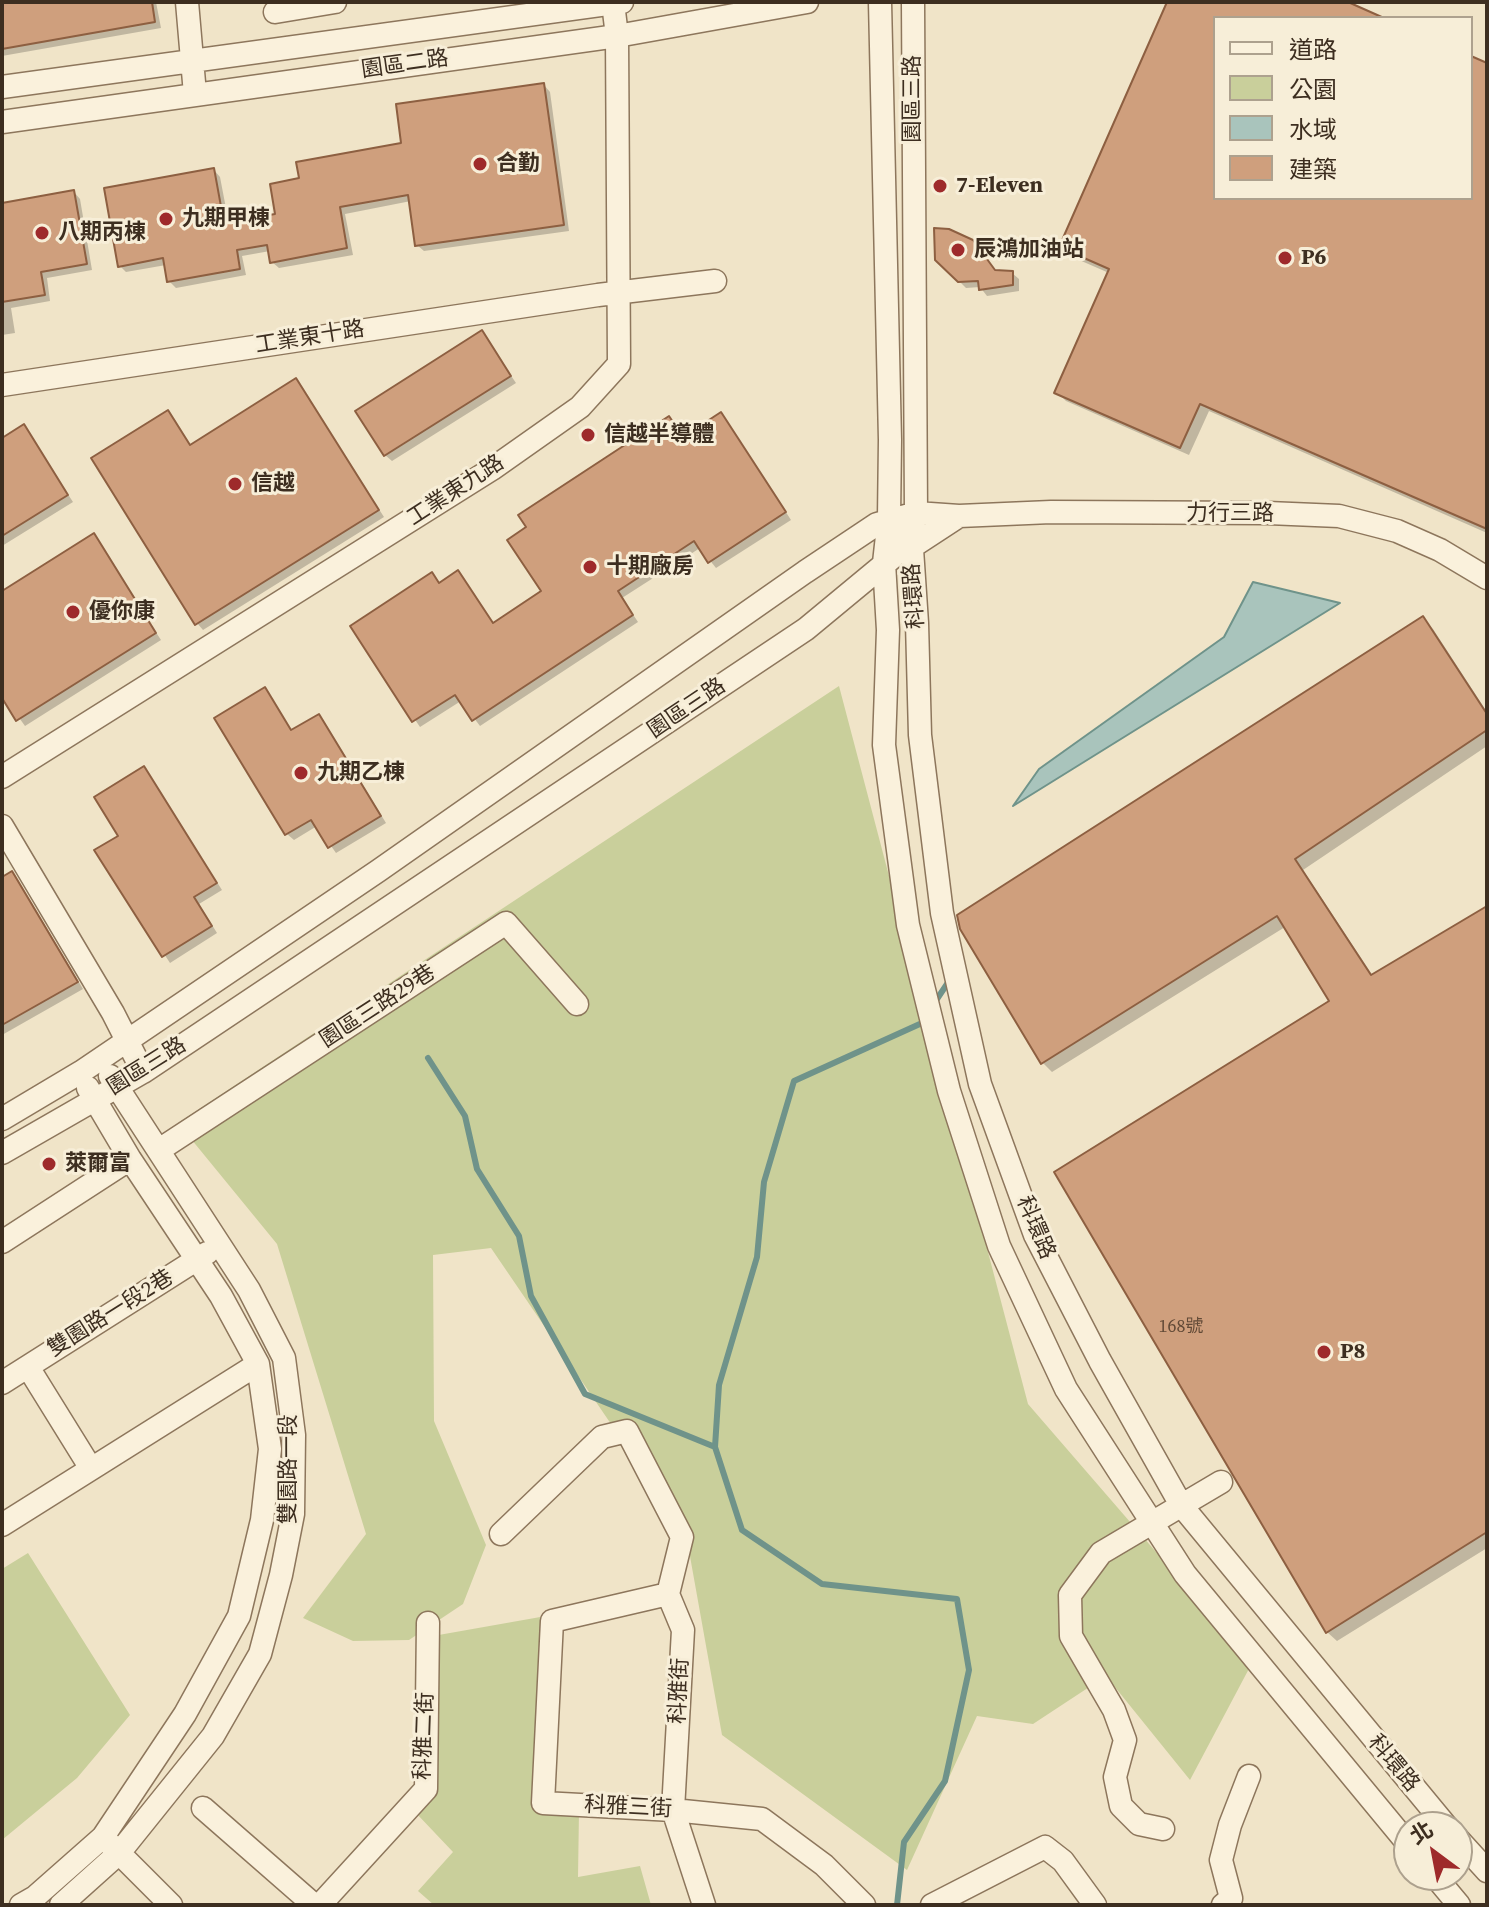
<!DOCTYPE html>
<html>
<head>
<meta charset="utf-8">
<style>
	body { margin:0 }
	#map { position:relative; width:1489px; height:1907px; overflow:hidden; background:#f0e4c8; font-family:"Source Serif 4","Noto Sans TC",serif }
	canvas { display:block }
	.frame { position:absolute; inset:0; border:4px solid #3d2e20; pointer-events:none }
	.legend { position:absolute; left:1213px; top:16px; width:260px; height:184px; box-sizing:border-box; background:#f7eed8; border:2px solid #ada18e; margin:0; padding:10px 14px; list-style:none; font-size:24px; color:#3d2e20 }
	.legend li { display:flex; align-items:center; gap:16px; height:40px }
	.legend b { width:40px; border:2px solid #ada18e }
	.north { position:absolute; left:1393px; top:1811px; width:80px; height:80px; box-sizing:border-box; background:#f7eed8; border:2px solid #ada18e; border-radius:50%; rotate:328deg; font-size:22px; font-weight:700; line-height:32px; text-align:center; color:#3d2e20 }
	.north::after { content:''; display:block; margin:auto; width:28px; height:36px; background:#9e2a2b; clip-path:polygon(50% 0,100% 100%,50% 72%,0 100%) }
</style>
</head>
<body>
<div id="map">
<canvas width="1489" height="1907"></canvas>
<div class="frame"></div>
<ul class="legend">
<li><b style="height:10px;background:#faf1dc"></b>道路</li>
<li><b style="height:22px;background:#c9cf9b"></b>公園</li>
<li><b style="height:22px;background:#a9c4bc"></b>水域</li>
<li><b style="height:22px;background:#cf9f7d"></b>建築</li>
</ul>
<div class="north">北</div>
</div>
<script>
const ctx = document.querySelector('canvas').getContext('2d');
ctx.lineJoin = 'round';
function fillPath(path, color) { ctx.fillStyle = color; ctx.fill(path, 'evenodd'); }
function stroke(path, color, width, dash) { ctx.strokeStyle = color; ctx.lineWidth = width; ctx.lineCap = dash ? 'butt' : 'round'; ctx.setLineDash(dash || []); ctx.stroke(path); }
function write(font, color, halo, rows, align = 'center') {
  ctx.font = font + ' "Source Serif 4","Noto Sans TC",serif'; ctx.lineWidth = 6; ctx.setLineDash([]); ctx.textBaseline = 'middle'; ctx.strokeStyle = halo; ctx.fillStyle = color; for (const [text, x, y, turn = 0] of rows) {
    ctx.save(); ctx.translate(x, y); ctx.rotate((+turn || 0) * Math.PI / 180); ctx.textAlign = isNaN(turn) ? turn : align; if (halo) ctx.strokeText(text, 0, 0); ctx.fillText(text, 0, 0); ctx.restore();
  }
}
fillPath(new Path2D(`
	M 839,686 L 1028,1404 L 1252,1663 L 1190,1780 L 1106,1676 L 1033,1724 L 977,1716 L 907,1870 L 722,1735 L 686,1534 L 491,1248 L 433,1255 L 434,1421 L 486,1545 L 463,1604 L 409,1640 L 353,1641 L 303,1618 L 366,1534 L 277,1244 L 178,1123 Z
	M 28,1553 L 130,1715 L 77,1778 L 2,1840 L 2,1569 Z
	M 546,1616 L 536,1811 L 579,1811 L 578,1877 L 640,1866 L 651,1905 L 434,1905 L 418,1891 L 453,1852 L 416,1813 L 437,1791 L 433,1636 Z`), '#c9cf9b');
const water = new Path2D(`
	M 1253,582 L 1340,603 L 1013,806 L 1039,769 L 1224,637 Z`);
fillPath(water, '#a9c4bc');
stroke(water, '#6f938a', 2);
fillPath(new Path2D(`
	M 2,2 L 156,2 L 161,28 L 2,56 Z
	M 1170,2 L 1343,2 L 1379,18 L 1215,18 L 1215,198 L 1471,198 L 1471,58 L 1487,65 L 1487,533 L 1209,411 L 1189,455 L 1066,401 L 1057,392 L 1109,273 L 1070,256 L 1061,247 Z
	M 544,85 L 550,92 L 569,231 L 424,251 L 417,245 L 411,201 L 345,214 L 353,255 L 279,268 L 272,262 L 270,251 L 242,256 L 246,275 L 176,288 L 169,281 L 166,265 L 126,272 L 120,266 L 214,170 L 220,177 L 229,224 L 278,215 L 301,180 L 403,144 Z
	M 74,192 L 80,199 L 92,270 L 47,278 L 50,301 L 11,308 L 15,333 L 2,335 L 2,205 Z
	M 937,259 L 1012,273 L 1019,279 L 1019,291 L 987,296 L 980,287 L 966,288 Z
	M 482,333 L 516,383 L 392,461 L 385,455 Z
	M 296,381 L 384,517 L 203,630 L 197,623 L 168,413 L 191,446 Z
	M 669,419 L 684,439 L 727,421 L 791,520 L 716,568 L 700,548 L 622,598 L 638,622 L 480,726 L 461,701 L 420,727 L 352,627 L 432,575 L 440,584 L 458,573 L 494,624 L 544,592 Z
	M 24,427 L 73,502 L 2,546 L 2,440 Z
	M 93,536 L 161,640 L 25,726 L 2,694 L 2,593 Z
	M 1423,619 L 1433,629 L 1487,712 L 1487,746 L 1303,870 L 1373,976 L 1487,908 L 1487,1548 L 1337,1641 L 1327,1632 L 1332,1002 L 1285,927 L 1052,1072 L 1042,1062 Z
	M 265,690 L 293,732 L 319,716 L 325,723 L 386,823 L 336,853 L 317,826 L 294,840 L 287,834 Z
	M 144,768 L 222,890 L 199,904 L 217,933 L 170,963 L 97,851 L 121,836 Z
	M 12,873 L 18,880 L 83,989 L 2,1035 L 2,879 Z`), '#0003');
stroke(new Path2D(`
	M 933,1005 L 951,978
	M 428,1058 L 465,1116 L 477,1169 L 519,1236 L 531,1296 L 585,1394 L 715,1447
	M 897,1905 L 904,1842 L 945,1781 L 969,1670 L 957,1599 L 822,1584 L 742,1530 L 715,1447 L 719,1385 L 757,1257 L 764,1182 L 794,1081 L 922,1023 L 925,1018`), '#6f938a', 6);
const building = new Path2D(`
	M 2,2 L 152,2 L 155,22 L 2,49 Z
	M 1167,2 L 1348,2 L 1384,18 L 1215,18 L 1215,198 L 1471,198 L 1471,56 L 1487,63 L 1487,529 L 1200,404 L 1180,448 L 1054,393 L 1109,269 L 1059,247 Z
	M 544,83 L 564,225 L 415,246 L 408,195 L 340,207 L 347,248 L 270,263 L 267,245 L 237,250 L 240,269 L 167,282 L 163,258 L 118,267 L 104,188 L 214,168 L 224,223 L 275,214 L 270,184 L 299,178 L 296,162 L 401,143 L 396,104 Z
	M 74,190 L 87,264 L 41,272 L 45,295 L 2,302 L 2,203 Z
	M 934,228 L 949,229 L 973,240 L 995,270 L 1013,271 L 1013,285 L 979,290 L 978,281 L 958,282 L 935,260 Z
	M 482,330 L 511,376 L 384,456 L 355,411 Z
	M 296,378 L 379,510 L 195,625 L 91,458 L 168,410 L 190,445 Z
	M 721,412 L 786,512 L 708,563 L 694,541 L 618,591 L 633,615 L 472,721 L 455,695 L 412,722 L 350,626 L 432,572 L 439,583 L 458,570 L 493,623 L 541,591 L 507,540 L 526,527 L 518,515 L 669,416 L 683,437 Z
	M 24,424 L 68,495 L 2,536 L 2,438 Z
	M 94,533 L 156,633 L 16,721 L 2,698 L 2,591 Z
	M 1423,616 L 1487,714 L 1487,730 L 1295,859 L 1371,975 L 1487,906 L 1487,1532 L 1326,1633 L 1054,1172 L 1329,1001 L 1277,916 L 1041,1064 L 960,929 L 957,915 Z
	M 265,687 L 291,730 L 319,714 L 381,816 L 328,848 L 311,820 L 285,835 L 214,718 Z
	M 144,766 L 217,883 L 194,897 L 212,926 L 162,957 L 94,850 L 118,836 L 94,797 Z
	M 12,871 L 78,982 L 2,1025 L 2,877 Z`);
fillPath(building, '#cf9f7d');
stroke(building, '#8d5f41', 2);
const minor = new Path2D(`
	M 187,2 L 195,94
	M 880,2 L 890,440 L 889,518 L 884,563 L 888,630 L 884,745 L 908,925 L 949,1091 L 999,1246 L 1066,1389 L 1185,1574 L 1409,1845
	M 275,12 L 335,2
	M 2,87 L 622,2
	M 2,122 L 617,36 L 807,2
	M 2,385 L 598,295 L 715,281
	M 914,526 L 912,549 L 917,623 L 920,735 L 942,913 L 980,1084 L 1035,1235 L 1100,1361 L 1181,1505 L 1447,1827
	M 904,552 L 959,516
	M 2,777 L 492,469 L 580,407 L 619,364 L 617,36 L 613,3
	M 2,826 L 113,1013 L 143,1072
	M 2,1119 L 81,1072 L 378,871 L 805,572 L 877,524 L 916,513 L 959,516 L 1051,512 L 1268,513 L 1339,516 L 1397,531 L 1440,550 L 1487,578
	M 159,1150 L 506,923 L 577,1004
	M 2,1153 L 143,1072 L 806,629 L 893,557 L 916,513 L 913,2
	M 2,1242 L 130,1159
	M 28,1367 L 90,1467
	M 2,1383 L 207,1253
	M 2,1525 L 258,1364
	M 501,1534 L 602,1437 L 627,1431 L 682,1537 L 668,1594
	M 203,1808 L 314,1905
	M 1163,1829 L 1139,1824 L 1121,1806 L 1115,1777 L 1125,1740 L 1114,1710 L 1071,1636 L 1070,1595 L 1101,1553 L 1221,1482
	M 1457,1838 L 1487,1871
	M 109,1843 L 171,1905
	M 1434,1875 L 1459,1905
	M 21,1905 L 35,1897 L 103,1837 L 185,1714 L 239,1616 L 262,1520 L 270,1449 L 258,1364 L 221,1296 L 130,1159 L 88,1088
	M 61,1905 L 119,1853 L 213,1736 L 260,1654 L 281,1575 L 293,1514 L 294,1435 L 284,1358 L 249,1290 L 110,1076
	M 320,1905 L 426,1789 L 428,1623
	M 704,1905 L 673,1810 L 683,1630 L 668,1594 L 552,1621 L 543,1803 L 673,1810 L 762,1819 L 824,1865 L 864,1905
	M 932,1905 L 1045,1847 L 1063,1861 L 1095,1905
	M 1223,1905 L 1231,1898 L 1221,1860 L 1230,1825 L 1249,1776`);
stroke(minor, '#8d765c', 25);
stroke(minor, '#faf1dc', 22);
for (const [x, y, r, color] of [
	[480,164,8,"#9e2a2b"],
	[940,186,8,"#9e2a2b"],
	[166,219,8,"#9e2a2b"],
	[42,233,8,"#9e2a2b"],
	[958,250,8,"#9e2a2b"],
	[1285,258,8,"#9e2a2b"],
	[588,435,8,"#9e2a2b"],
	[235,484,8,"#9e2a2b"],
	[590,567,8,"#9e2a2b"],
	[73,612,8,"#9e2a2b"],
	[301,773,8,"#9e2a2b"],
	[49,1164,8,"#9e2a2b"],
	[1324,1352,8,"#9e2a2b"]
]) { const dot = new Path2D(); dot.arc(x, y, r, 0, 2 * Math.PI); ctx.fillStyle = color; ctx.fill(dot); stroke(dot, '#f7eed8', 3); }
write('18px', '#624a37', null, [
	["168號",1181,1327]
]);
write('22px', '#3d2e20', '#f7eed8', [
	["園區二路",405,65,-8],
	["園區三路",913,99,-90],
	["工業東十路",310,338,-9],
	["工業東九路",456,491,-33],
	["力行三路",1230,514],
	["科環路",915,596,-94],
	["園區三路",687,709,-34],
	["園區三路29巷",378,1007,-33],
	["園區三路",147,1067,-32],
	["科環路",1035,1228,67],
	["雙園路一段2巷",111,1314,-32],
	["雙園路一段",289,1469,-90],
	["科雅街",680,1691,-87],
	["科雅二街",425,1736,-88],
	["科環路",1393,1764,50],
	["科雅三街",628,1808,3]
]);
write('bold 22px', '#3d2e20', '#f7eed8', [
	["合勤",496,164],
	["7-Eleven",956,186],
	["九期甲棟",182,219],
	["八期丙棟",58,233],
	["辰鴻加油站",974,250],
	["P6",1301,258],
	["信越半導體",604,435],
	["信越",251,484],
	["十期廠房",606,567],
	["優你康",89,612],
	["九期乙棟",317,773],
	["萊爾富",65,1164],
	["P8",1340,1352]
], 'left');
</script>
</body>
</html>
